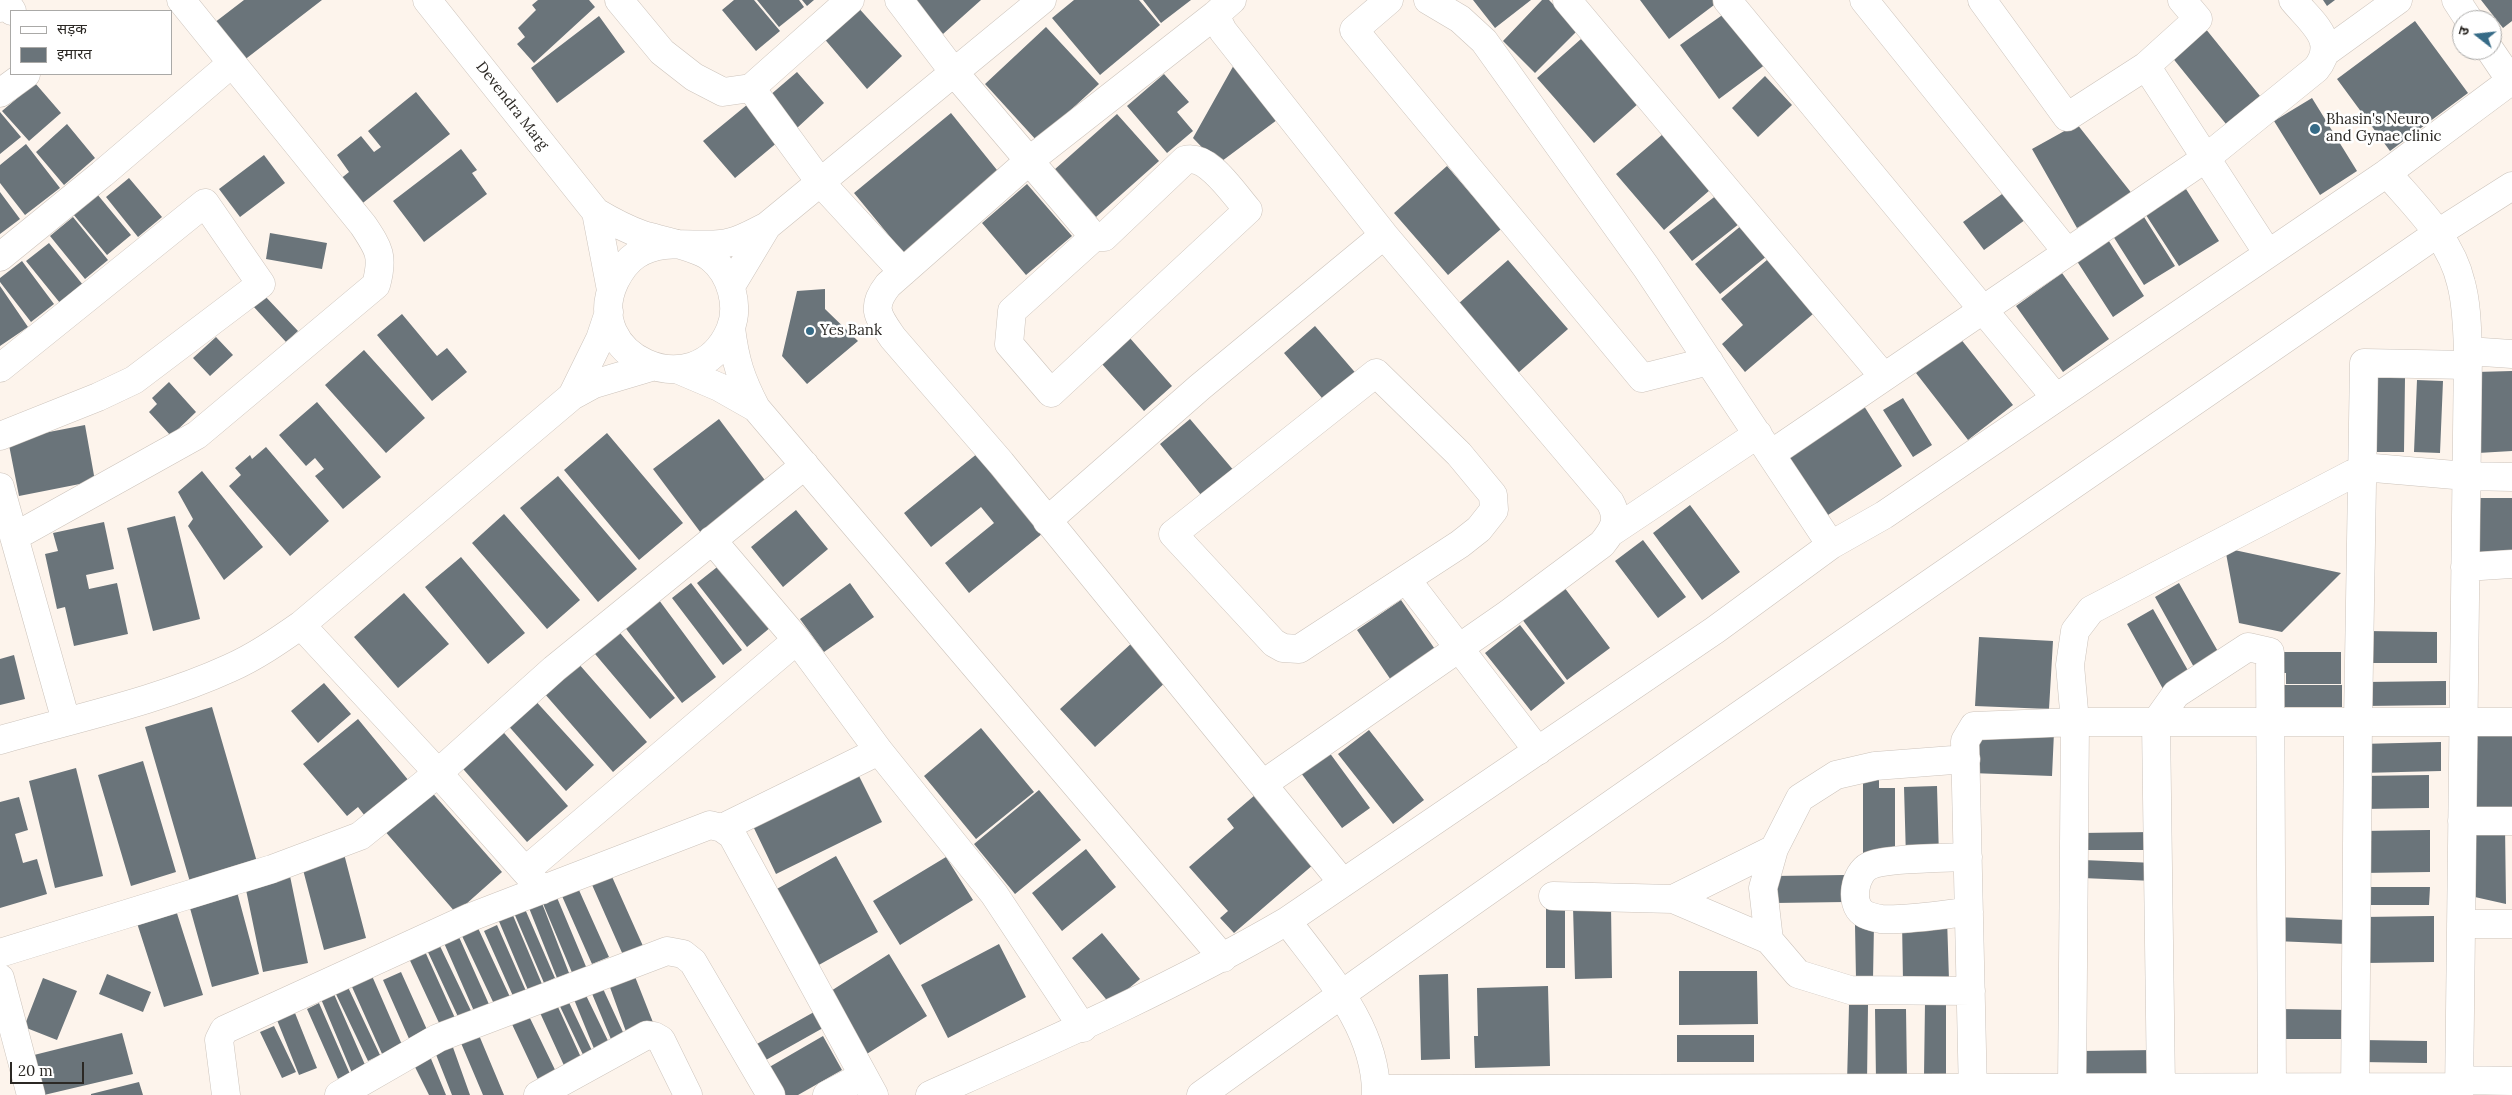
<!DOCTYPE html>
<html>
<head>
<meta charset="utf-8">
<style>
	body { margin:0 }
	#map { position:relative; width:2512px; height:1095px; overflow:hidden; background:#fdf4ec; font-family:Lora,"Noto Sans Devanagari",serif }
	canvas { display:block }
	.legend { position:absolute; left:10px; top:10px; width:162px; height:65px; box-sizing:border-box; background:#fff; border:1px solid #aaa9a7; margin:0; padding:6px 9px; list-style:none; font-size:15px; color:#2b2824 }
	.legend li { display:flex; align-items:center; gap:10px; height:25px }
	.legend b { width:25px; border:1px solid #aaa9a7 }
	.north { position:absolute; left:2452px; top:10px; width:50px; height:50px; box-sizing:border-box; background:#fff; border:1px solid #aaa9a7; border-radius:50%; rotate:286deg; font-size:14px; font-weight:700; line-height:20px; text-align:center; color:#2b2824 }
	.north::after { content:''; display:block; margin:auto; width:18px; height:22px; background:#366b87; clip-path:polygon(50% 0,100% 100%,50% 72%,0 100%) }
	.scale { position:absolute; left:10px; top:1062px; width:74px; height:22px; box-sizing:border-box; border:2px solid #2b2824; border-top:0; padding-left:6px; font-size:15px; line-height:18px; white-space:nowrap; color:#2b2824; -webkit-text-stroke:4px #fff; paint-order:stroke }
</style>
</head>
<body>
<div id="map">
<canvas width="2512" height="1095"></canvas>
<ul class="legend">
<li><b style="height:6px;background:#fff"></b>सड़क</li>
<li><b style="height:14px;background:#6a747a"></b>इमारत</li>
</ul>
<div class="north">उ</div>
<div class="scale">20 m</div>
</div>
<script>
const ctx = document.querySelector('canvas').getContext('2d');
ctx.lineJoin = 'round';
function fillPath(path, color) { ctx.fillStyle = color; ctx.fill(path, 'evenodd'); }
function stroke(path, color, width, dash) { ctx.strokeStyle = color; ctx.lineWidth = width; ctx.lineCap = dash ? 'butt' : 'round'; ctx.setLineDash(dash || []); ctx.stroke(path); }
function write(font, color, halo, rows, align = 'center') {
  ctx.font = font + ' Lora,serif'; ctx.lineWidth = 5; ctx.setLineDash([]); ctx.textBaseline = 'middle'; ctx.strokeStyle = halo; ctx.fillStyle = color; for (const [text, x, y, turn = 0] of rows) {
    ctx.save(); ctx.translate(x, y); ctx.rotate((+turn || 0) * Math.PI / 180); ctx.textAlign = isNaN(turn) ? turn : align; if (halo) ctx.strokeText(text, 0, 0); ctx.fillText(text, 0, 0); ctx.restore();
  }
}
fillPath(new Path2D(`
	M 244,0 L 322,0 L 243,61 L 214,23 Z
	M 538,0 L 589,0 L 595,7 L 534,63 L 517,44 L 525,37 L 518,28 L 536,10 L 532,5 Z
	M 734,0 L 754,0 L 780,31 L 756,51 L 722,10 Z
	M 757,0 L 799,0 L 804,7 L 779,27 Z
	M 802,0 L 814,0 L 807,6 Z
	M 913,0 L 981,0 L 943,34 Z
	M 1074,0 L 1139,0 L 1160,25 L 1100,75 L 1052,18 Z
	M 1143,0 L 1191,0 L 1161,23 Z
	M 1473,0 L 1531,0 L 1495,28 Z
	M 1542,0 L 1549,0 L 1578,30 L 1535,73 L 1503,41 Z
	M 1640,0 L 1717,0 L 1718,2 L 1669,39 Z
	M 2323,0 L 2335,0 L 2327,6 Z
	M 2481,0 L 2512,0 L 2512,21 L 2503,28 Z
	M 855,4 L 902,56 L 867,89 L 822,36 Z
	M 1728,11 L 1766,64 L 1719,99 L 1680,45 Z
	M 599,16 L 625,52 L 557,103 L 531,68 Z
	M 2415,21 L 2468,93 L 2390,151 L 2337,79 Z
	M 1046,27 L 1099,84 L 1037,141 L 985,84 Z
	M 2205,28 L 2260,96 L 2226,124 L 2171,56 Z
	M 1581,39 L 1639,103 L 1594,143 L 1537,78 Z
	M 1235,63 L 1281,117 L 1218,164 L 1193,138 Z
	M 797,72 L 824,103 L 797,128 L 769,96 Z
	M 1164,74 L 1189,102 L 1177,112 L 1193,131 L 1167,153 L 1127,106 Z
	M 1765,76 L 1792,105 L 1758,137 L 1732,108 Z
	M 35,83 L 61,113 L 29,141 L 2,111 Z
	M 416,92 L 450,134 L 359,206 L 339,180 L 349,172 L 337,155 L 361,136 L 374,152 L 381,147 L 368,131 Z
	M 2312,98 L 2357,171 L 2320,195 L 2274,121 Z
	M 748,104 L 779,141 L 735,178 L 703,141 Z
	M 0,112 L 21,137 L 0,154 Z
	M 951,113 L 1001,175 L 905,255 L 854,193 Z
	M 1117,114 L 1159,161 L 1096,217 L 1054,170 Z
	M 67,124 L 95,158 L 64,185 L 36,152 Z
	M 2077,124 L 2133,195 L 2077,228 L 2032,149 Z
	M 1663,134 L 1710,190 L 1664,230 L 1616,174 Z
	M 26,144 L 60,188 L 25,215 L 0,183 L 0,165 Z
	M 461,149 L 477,170 L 472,173 L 487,194 L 424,242 L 393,201 Z
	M 264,155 L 285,183 L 240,217 L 219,189 Z
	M 1447,166 L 1501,229 L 1448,275 L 1394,213 Z
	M 129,178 L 162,217 L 138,237 L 106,197 Z
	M 1027,184 L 1072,236 L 1026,275 L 982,223 Z
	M 2009,189 L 2029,217 L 1984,250 L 1963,222 Z
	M 2186,189 L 2219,241 L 2179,266 L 2146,215 Z
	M 1722,191 L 1744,220 L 1692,261 L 1669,232 Z
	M 0,192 L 20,219 L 0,234 Z
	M 97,194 L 131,235 L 107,255 L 73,214 Z
	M 73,217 L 108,260 L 85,279 L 50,236 Z
	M 2144,217 L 2175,266 L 2144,285 L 2113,236 Z
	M 1748,220 L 1773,251 L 1720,294 L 1695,264 Z
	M 270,233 L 327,243 L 322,269 L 266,259 Z
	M 2105,235 L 2144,296 L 2113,317 L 2073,255 Z
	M 49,243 L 83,285 L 60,303 L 26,261 Z
	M 1774,254 L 1820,308 L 1745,372 L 1722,344 L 1743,325 L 1721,299 Z
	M 1508,260 L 1568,329 L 1518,373 L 1458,304 Z
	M 22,261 L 54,304 L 31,322 L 0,282 L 0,278 Z
	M 2062,273 L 2109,339 L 2063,372 L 2016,306 Z
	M 0,286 L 28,327 L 0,346 Z
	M 825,289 L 825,309 L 858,341 L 807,384 L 782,356 L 797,291 Z
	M 264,295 L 298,331 L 286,342 L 253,306 Z
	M 402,314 L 437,356 L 447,348 L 467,372 L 432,401 L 377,335 Z
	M 1315,326 L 1359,377 L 1327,404 L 1284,353 Z
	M 216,337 L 233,355 L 210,376 L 193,358 Z
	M 1129,337 L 1172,386 L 1144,411 L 1102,364 Z
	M 1960,338 L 2013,405 L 1968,440 L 1916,373 Z
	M 364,350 L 425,418 L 386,453 L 325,385 Z
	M 2512,371 L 2512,451 L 2478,453 L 2476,372 Z
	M 2370,377 L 2405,378 L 2404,452 L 2368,452 Z
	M 2417,380 L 2443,381 L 2440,453 L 2414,452 Z
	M 169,382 L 196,412 L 171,436 L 149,412 L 157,404 L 152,398 Z
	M 1903,398 L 1932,445 L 1913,457 L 1883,410 Z
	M 317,402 L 381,477 L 343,509 L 315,476 L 324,469 L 315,458 L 306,466 L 279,435 Z
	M 1864,406 L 1902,466 L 1825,517 L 1786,456 Z
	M 719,419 L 767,483 L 701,533 L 653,469 Z
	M 1190,419 L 1235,472 L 1201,495 L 1160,444 Z
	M 85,425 L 95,481 L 19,496 L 8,440 Z
	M 607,433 L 683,523 L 639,560 L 564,470 Z
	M 266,447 L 329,521 L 290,556 L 229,486 L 241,475 L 235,468 L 250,455 L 252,459 Z
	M 978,453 L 1043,533 L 969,593 L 945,563 L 994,523 L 981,507 L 931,547 L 904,513 Z
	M 202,471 L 263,547 L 224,580 L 188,526 L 193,519 L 178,492 Z
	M 558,476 L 637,569 L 598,602 L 520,508 Z
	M 2479,498 L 2512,498 L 2512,555 L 2478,555 Z
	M 1690,505 L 1740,572 L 1702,600 L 1653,533 Z
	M 796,510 L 828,549 L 783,587 L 751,547 Z
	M 504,514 L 580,600 L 547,629 L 472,543 Z
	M 175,516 L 200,619 L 153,631 L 127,528 Z
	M 104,522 L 114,569 L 86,575 L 89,589 L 117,583 L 128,634 L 74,646 L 65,607 L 57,609 L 45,554 L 58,551 L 53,533 Z
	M 1643,540 L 1686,597 L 1658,618 L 1615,561 Z
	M 2225,548 L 2341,573 L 2282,632 L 2239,623 Z
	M 461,557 L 525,633 L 488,664 L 425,587 Z
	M 721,564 L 771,627 L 747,647 L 697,583 Z
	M 691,583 L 742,650 L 723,665 L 672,598 Z
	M 850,583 L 874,617 L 824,652 L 800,619 Z
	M 1561,583 L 1610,648 L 1567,680 L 1519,615 Z
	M 2179,583 L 2220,655 L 2195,669 L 2155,597 Z
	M 404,593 L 449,644 L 398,688 L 354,637 Z
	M 656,596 L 716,677 L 682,703 L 621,622 Z
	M 1401,600 L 1439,655 L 1395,686 L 1357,630 Z
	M 2153,609 L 2190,674 L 2163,689 L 2127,624 Z
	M 1520,625 L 1565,683 L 1531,711 L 1485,653 Z
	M 615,627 L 675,698 L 650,719 L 590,648 Z
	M 2366,631 L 2437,632 L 2437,663 L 2366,663 Z
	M 1979,637 L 2053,641 L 2049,709 L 1975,706 Z
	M 1134,641 L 1168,680 L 1095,747 L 1060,709 Z
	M 2280,652 L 2341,652 L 2341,684 L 2286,684 L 2286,673 L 2281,673 Z
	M 14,655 L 25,699 L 0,705 L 0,659 Z
	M 578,663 L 647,742 L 613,772 L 544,693 Z
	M 2446,681 L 2446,705 L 2365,706 L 2365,682 Z
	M 324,683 L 351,714 L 318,743 L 291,711 Z
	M 2276,685 L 2342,685 L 2342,707 L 2275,707 Z
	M 532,697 L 594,765 L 566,791 L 505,722 Z
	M 212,707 L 257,862 L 190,882 L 145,727 Z
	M 358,719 L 409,781 L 365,816 L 358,807 L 347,816 L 303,764 Z
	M 498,726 L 568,806 L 527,842 L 457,762 Z
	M 981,728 L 1034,792 L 976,839 L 924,776 Z
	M 1972,728 L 2054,732 L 2052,776 L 1971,773 Z
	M 1369,730 L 1424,800 L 1393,824 L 1338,754 Z
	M 2475,731 L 2512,733 L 2512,815 L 2470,812 Z
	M 2441,742 L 2441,771 L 2361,773 L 2360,744 Z
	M 1329,752 L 1370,808 L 1342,828 L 1301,773 Z
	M 143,761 L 176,872 L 131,886 L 98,775 Z
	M 76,768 L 103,876 L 55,888 L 29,781 Z
	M 857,772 L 882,822 L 776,874 L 752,824 Z
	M 2429,775 L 2429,808 L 2361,809 L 2361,776 Z
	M 1863,777 L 1879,778 L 1879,788 L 1895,788 L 1895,852 L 1863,855 Z
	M 1937,786 L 1939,857 L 1906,858 L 1904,787 Z
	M 429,789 L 502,872 L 456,913 L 383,829 Z
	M 1039,790 L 1081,840 L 1015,894 L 974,844 Z
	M 1255,795 L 1314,864 L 1234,933 L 1220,918 L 1228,911 L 1189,867 L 1234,828 L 1227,819 Z
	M 19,797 L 28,830 L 15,834 L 23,863 L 37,859 L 47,894 L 0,908 L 0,802 Z
	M 2471,825 L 2505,825 L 2506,904 L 2466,895 Z
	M 2430,830 L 2430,872 L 2362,873 L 2361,831 Z
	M 2153,832 L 2153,850 L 2082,850 L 2081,833 Z
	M 1086,849 L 1116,887 L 1062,931 L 1032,893 Z
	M 343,850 L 366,938 L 324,950 L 301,862 Z
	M 836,856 L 878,932 L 808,971 L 766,895 Z
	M 946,857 L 973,900 L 900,945 L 873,901 Z
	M 2083,860 L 2155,863 L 2154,881 L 2082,878 Z
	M 609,870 L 643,946 L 623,955 L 589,878 Z
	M 1845,875 L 1845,902 L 1774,903 L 1774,876 Z
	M 290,876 L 308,963 L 263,972 L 245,885 Z
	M 574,879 L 609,957 L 592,964 L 558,887 Z
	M 2359,887 L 2430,887 L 2429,905 L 2359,905 Z
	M 236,888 L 259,974 L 212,987 L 188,901 Z
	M 553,888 L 587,969 L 573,975 L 539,894 Z
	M 540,898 L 569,973 L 557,978 L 527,903 Z
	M 1611,906 L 1612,978 L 1575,979 L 1573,907 Z
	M 175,907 L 203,995 L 164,1007 L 136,920 Z
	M 1546,908 L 1565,908 L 1565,968 L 1546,968 Z
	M 525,909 L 555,978 L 544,983 L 514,913 Z
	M 512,913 L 542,984 L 528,990 L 498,919 Z
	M 2434,916 L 2434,962 L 2365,963 L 2364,917 Z
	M 2275,917 L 2347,920 L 2346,944 L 2275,941 Z
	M 1947,918 L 1949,980 L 1903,982 L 1902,920 Z
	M 1874,924 L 1873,979 L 1856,979 L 1855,925 Z
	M 497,925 L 526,991 L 513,996 L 484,931 Z
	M 478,928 L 510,997 L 494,1004 L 462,936 Z
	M 1102,933 L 1140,979 L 1110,1004 L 1072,958 Z
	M 459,937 L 492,1011 L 477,1018 L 444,943 Z
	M 439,944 L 473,1015 L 460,1021 L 427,950 Z
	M 999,944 L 1026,997 L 948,1038 L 921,985 Z
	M 423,947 L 455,1018 L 440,1025 L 407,954 Z
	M 889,954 L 927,1016 L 862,1057 L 823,996 Z
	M 369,969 L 403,1047 L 383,1056 L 348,978 Z
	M 632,969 L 656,1030 L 629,1040 L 607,979 Z
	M 1679,971 L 1757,971 L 1758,1024 L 1679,1025 Z
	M 401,972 L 428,1032 L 410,1041 L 383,980 Z
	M 107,974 L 151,992 L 143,1012 L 99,994 Z
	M 1448,974 L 1450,1059 L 1421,1060 L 1419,975 Z
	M 43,978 L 77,991 L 57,1040 L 24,1027 Z
	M 599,980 L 628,1043 L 615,1049 L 588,984 Z
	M 347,985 L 380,1055 L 368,1061 L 334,990 Z
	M 1548,986 L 1550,1066 L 1475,1068 L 1474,1036 L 1478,1036 L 1477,988 Z
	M 582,987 L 612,1049 L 597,1056 L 571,992 Z
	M 334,994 L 366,1067 L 352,1073 L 321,999 Z
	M 565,994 L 595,1057 L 586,1061 L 556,998 Z
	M 553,996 L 584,1064 L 567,1072 L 536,1004 Z
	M 319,1003 L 350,1074 L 338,1079 L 307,1009 Z
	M 1925,1003 L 1946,1003 L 1946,1076 L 1924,1076 Z
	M 1849,1005 L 1868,1005 L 1867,1083 L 1847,1083 Z
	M 1875,1009 L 1906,1009 L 1907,1079 L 1876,1080 Z
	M 2278,1009 L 2351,1010 L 2351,1039 L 2278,1039 Z
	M 527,1012 L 559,1078 L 541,1086 L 510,1020 Z
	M 814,1012 L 823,1028 L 757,1065 L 748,1049 Z
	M 295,1013 L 317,1068 L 299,1075 L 277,1020 Z
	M 274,1026 L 296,1072 L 282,1078 L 260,1032 Z
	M 476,1028 L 504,1095 L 483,1095 L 458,1036 Z
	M 122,1033 L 133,1074 L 44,1095 L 34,1055 Z
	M 1677,1035 L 1754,1035 L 1754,1062 L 1677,1062 Z
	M 823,1036 L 842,1070 L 798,1095 L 771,1095 L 759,1073 Z
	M 450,1039 L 470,1095 L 452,1095 L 433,1047 Z
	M 2361,1040 L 2427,1041 L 2427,1063 L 2361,1062 Z
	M 427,1049 L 446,1095 L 429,1095 L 411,1059 Z
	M 2156,1050 L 2157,1073 L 2081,1074 L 2080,1051 Z
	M 139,1082 L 143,1095 L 91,1095 L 91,1094 Z`), '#6a747a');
const street = new Path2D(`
	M 427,0 L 596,212 C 611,221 626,229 643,235 C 660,240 698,247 711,258 C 731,274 740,306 730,330 C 696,409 579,356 615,281 C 620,271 627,261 636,255 C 662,238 692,247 721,244 C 738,242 753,233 767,226 L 1042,0
	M 619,0 L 662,52 L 694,77 L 723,92 L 751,88 L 850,0
	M 899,0 L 953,71 L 1094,237 L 1104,237 L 1185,160 C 1208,153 1233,193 1248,210 L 1051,393 L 1009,344 L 1012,311 L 1094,237
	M 1232,0 L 1215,15 L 1223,31 L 1384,235 L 1610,502 C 1620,520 1614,529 1602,544 L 1508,614 L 1263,784
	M 1389,0 L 1354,30 L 1642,378 L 1709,361
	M 1428,0 L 1460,19 L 1484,41 L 1646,267 L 1831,545
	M 1567,0 L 1884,377
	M 1727,0 L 2056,398
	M 1864,0 L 2067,252
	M 1982,0 L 2067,117 L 2146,66 L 2198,19 L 2182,0
	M 2456,0 L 2469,20
	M 0,8 L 8,5 L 12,11
	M 1215,15 L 1030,160 L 888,285 C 870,308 878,316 893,338 L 1001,463 L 1343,883
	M 2490,50 L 2511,81
	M 2326,52 L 2398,0
	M 2146,66 L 2267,252
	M 751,88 L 820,182 L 903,272
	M 0,93 L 26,74
	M 2387,173 C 2415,206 2451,239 2461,283 C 2467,305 2467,329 2468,351 L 2459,1095
	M 596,212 L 611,290
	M 0,257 L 102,174 L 231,64
	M 731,286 L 767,226
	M 731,328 C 735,361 741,379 756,408 L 1223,958
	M 2468,351 L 2512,354
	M 0,368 L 205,203 L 261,284 L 134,380 L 98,397 L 0,436
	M 679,370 L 719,387 L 756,408
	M 1376,373 L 1459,454 L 1493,495 L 1494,510 L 1479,529 L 1460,544 L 1299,649 L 1283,648 L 1274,643 L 1173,534 Z
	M 572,396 L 600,339 L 609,312
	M 1771,454 L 2206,158 L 2316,69 C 2339,41 2311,22 2293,0
	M 0,487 L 66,721
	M 1047,521 L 1200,387 L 1384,235
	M 1613,531 L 1758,434
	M 14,537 L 197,435 L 376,285 C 384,256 379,249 363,225 L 181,0
	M 712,540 L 797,640 L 879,751 L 994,894 L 1083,1028
	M 2465,567 L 2512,564
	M 1406,579 L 1538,751
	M 301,625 L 438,773 L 542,890
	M 0,740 C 76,718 158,701 230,668 C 255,657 278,641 301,625 L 572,396 L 594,384 L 651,367
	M 1966,759 L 1875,766 L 1836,775 L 1800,798 L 1774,849 L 1763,888 L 1769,940 L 1798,974 L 1850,990 L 1971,991
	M 2462,821 L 2512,821
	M 722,828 L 879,751
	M 1968,857 C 1948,858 1883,858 1869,866 C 1855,873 1849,903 1863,913 C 1867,916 1876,918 1881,919 C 1905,921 1943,914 1969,912
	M 525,871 L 797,640
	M 1553,896 L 1673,899
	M 1287,921 C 1325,972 1377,1028 1376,1095
	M 2461,924 L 2512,924
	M 1769,940 L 1673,899 L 1774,849
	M 0,953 L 272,869 L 360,836 L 438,773 L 554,669 L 805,465
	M 0,978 L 31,1095
	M 2459,1080 L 2512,1081
	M 2072,1088 L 2075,722 L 2070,665 L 2075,631 L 2091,610 L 2352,474 L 2374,468 L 2466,476 L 2512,477
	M 2161,1088 L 2156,722 L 2176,694 L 2248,647 L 2270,652 L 2272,1087
	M 1376,1089 L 2459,1087
	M 226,1095 L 219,1040 L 224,1030 L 471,917 L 710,825 L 722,828 L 732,835 L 874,1095
	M 339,1095 L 438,1038 L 667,951 L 683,954 L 693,962 L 771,1095
	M 538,1095 L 647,1035 L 654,1036 L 661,1040 L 688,1095
	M 827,1095 L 863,1076
	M 930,1095 C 1051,1041 1172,988 1287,921 L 1715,630 L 1831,545 L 1884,515 L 2387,173 L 2512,80
	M 1201,1095 C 1609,801 2025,519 2438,233 L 2512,186
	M 1973,1095 L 1965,741 L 1974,726 L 2075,722 L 2512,722
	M 2355,1095 L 2358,721 L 2364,363 L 2468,365`);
stroke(street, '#ccc3bb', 29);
stroke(street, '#fff', 28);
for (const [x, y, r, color] of [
	[2315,129,6,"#366b87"],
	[810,331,5,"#366b87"]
]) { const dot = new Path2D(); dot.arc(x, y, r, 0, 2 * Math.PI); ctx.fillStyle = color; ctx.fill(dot); stroke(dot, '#fff', 2); }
write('15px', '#2b2824', '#fff', [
	["Devendra Marg",512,106,52]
]);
write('15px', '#2b2824', '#fff', [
	["Bhasin's Neuro",2326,120],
	["and Gynae clinic",2326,137],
	["Yes Bank",820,331]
], 'left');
</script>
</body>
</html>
